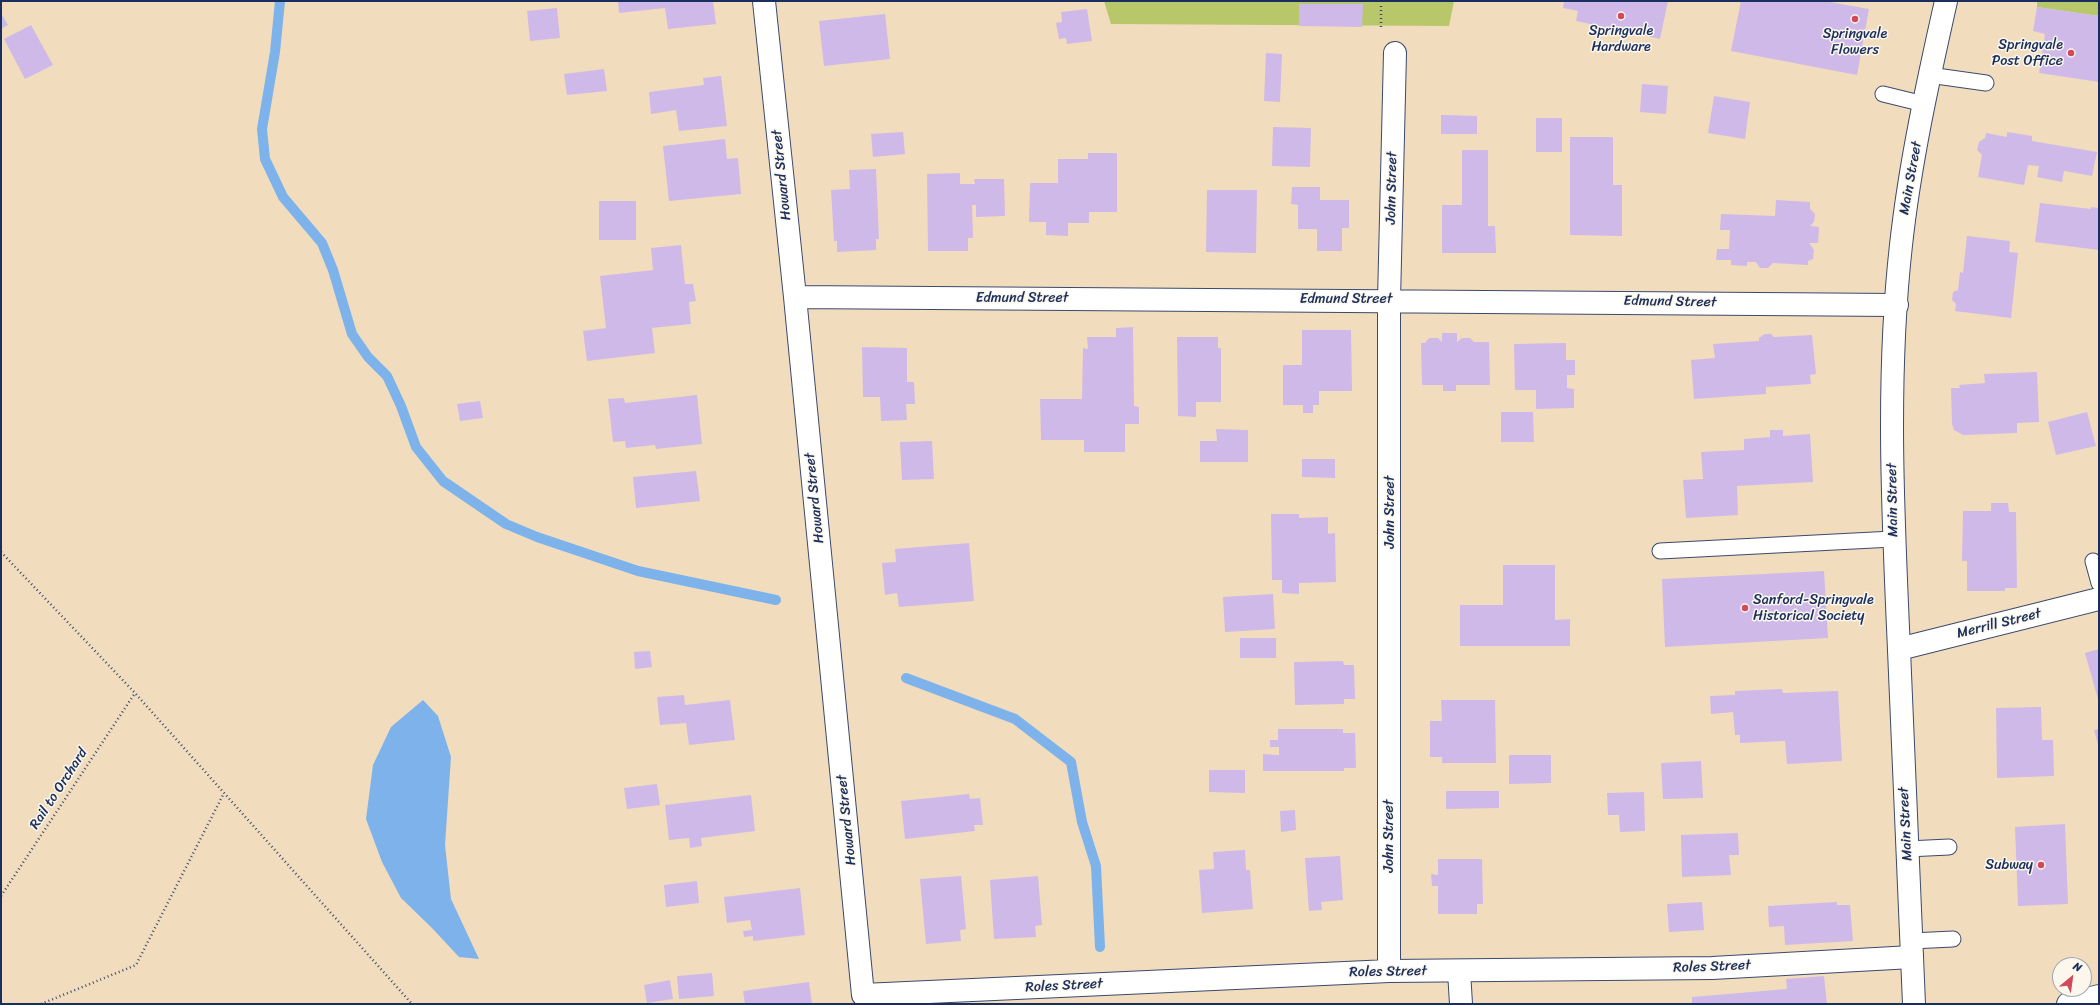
<!DOCTYPE html>
<html>
<head>
<meta charset="utf-8">
<style>
	body { margin:0 }
	#map { position:relative; width:2100px; height:1005px; overflow:hidden; background:#f1ddbd; font-family:Sriracha,sans-serif }
	canvas { display:block }
	.frame { position:absolute; inset:0; border:2px solid #1b2f5e; pointer-events:none }
	.north { position:absolute; left:2052px; top:957px; width:40px; height:40px; box-sizing:border-box; background:#fbf7ec; border:1px solid #a1a7b3; border-radius:50%; rotate:29deg; font-size:11px; font-weight:700; line-height:16px; text-align:center; color:#1b2f5e }
	.north::after { content:''; display:block; margin:auto; width:14px; height:18px; background:#d1495b; clip-path:polygon(50% 0,100% 100%,50% 72%,0 100%) }
</style>
</head>
<body>
<div id="map">
<canvas width="2100" height="1005"></canvas>
<div class="frame"></div>
<div class="north">N</div>
</div>
<script>
const ctx = document.querySelector('canvas').getContext('2d');
ctx.lineJoin = 'round';
function fillPath(path, color) { ctx.fillStyle = color; ctx.fill(path, 'evenodd'); }
function stroke(path, color, width, dash) { ctx.strokeStyle = color; ctx.lineWidth = width; ctx.lineCap = dash ? 'butt' : 'round'; ctx.setLineDash(dash || []); ctx.stroke(path); }
function write(font, color, halo, rows, align = 'center') {
  ctx.font = font + ' Sriracha,sans-serif'; ctx.lineWidth = 3; ctx.setLineDash([]); ctx.textBaseline = 'middle'; ctx.strokeStyle = halo; ctx.fillStyle = color; for (const [text, x, y, turn = 0] of rows) {
    ctx.save(); ctx.translate(x, y); ctx.rotate((+turn || 0) * Math.PI / 180); ctx.textAlign = isNaN(turn) ? turn : align; if (halo) ctx.strokeText(text, 0, 0); ctx.fillText(text, 0, 0); ctx.restore();
  }
}
fillPath(new Path2D(`
	M 1104,1 L 1454,1 L 1449,26 L 1111,24 Z
	M 2037,1 L 2099,1 L 2099,16 L 2037,7 Z`), '#b8c76a');
fillPath(new Path2D(`
	M 423,700 L 438,716 L 451,757 L 445,845 L 451,899 L 479,959 L 459,957 L 432,928 L 401,898 L 382,862 L 366,819 L 373,765 L 391,727 Z`), '#7eb2eb');
stroke(new Path2D(`
	M 280,1 L 275,52 L 262,129 L 265,159 L 283,197 L 322,243 L 333,270 L 352,334 L 368,357 L 387,376 L 401,406 L 416,447 L 443,481 L 506,524 L 537,537 L 638,571 L 776,600
	M 906,678 L 1015,719 L 1071,762 L 1082,822 L 1096,866 L 1100,947`), '#7eb2eb', 10);
fillPath(new Path2D(`
	M 618,1 L 713,1 L 716,24 L 668,29 L 665,8 L 619,13 Z
	M 1564,1 L 1668,1 L 1660,39 L 1576,21 L 1578,11 L 1563,8 Z
	M 1741,1 L 1824,1 L 1869,9 L 1857,75 L 1731,51 Z
	M 1299,4 L 1363,4 L 1362,27 L 1299,26 Z
	M 2037,7 L 2099,16 L 2099,82 L 2039,73 L 2045,34 L 2033,31 Z
	M 557,8 L 560,38 L 530,41 L 527,11 Z
	M 1087,9 L 1092,41 L 1067,44 L 1066,38 L 1059,39 L 1056,23 L 1062,22 L 1061,12 Z
	M 1,13 L 8,25 L 1,29 Z
	M 885,14 L 890,59 L 824,66 L 819,21 Z
	M 31,25 L 53,65 L 25,79 L 4,39 Z
	M 1266,53 L 1282,54 L 1280,102 L 1264,101 Z
	M 604,69 L 607,91 L 567,95 L 564,74 Z
	M 721,76 L 727,126 L 679,131 L 676,110 L 651,114 L 649,92 L 704,85 L 703,78 Z
	M 1642,84 L 1668,86 L 1666,114 L 1640,112 Z
	M 1714,96 L 1750,102 L 1745,139 L 1708,133 Z
	M 1441,115 L 1477,116 L 1477,134 L 1441,134 Z
	M 1536,118 L 1562,118 L 1562,152 L 1536,152 Z
	M 1273,127 L 1311,128 L 1310,167 L 1272,166 Z
	M 903,132 L 905,154 L 873,157 L 871,134 Z
	M 2007,132 L 2032,136 L 2032,141 L 2097,152 L 2092,176 L 2064,171 L 2062,182 L 2037,177 L 2039,166 L 2028,165 L 2024,185 L 1978,177 L 1982,155 L 1977,150 L 1979,142 L 1985,138 L 1986,133 L 2007,137 Z
	M 1570,137 L 1613,137 L 1613,185 L 1622,185 L 1622,236 L 1570,235 Z
	M 725,139 L 727,159 L 738,158 L 741,194 L 669,201 L 663,146 Z
	M 1462,150 L 1488,150 L 1488,226 L 1495,226 L 1496,253 L 1442,253 L 1442,205 L 1462,205 Z
	M 1088,153 L 1117,153 L 1117,212 L 1089,212 L 1089,223 L 1068,223 L 1068,236 L 1046,235 L 1046,222 L 1029,222 L 1030,183 L 1058,183 L 1058,159 L 1088,159 Z
	M 876,169 L 879,239 L 876,239 L 876,250 L 837,252 L 837,241 L 834,241 L 831,190 L 850,189 L 849,170 Z
	M 960,173 L 960,184 L 975,184 L 974,179 L 1004,179 L 1005,216 L 976,217 L 976,205 L 972,205 L 973,238 L 968,238 L 968,251 L 928,251 L 927,174 Z
	M 1292,187 L 1320,187 L 1320,200 L 1349,200 L 1349,228 L 1342,228 L 1342,251 L 1317,251 L 1317,229 L 1298,229 L 1298,205 L 1291,204 Z
	M 1207,190 L 1257,190 L 1256,253 L 1206,252 Z
	M 1776,200 L 1810,202 L 1810,209 L 1815,214 L 1814,222 L 1810,226 L 1819,227 L 1818,243 L 1809,243 L 1814,250 L 1813,259 L 1808,261 L 1808,265 L 1773,263 L 1768,268 L 1760,268 L 1756,262 L 1747,262 L 1747,266 L 1731,265 L 1731,260 L 1716,260 L 1717,249 L 1729,249 L 1730,230 L 1720,230 L 1721,214 L 1775,216 Z
	M 599,201 L 636,201 L 636,240 L 599,240 Z
	M 2040,203 L 2091,209 L 2091,207 L 2099,208 L 2099,250 L 2035,242 Z
	M 1967,236 L 2010,241 L 2009,252 L 2018,253 L 2011,318 L 1955,311 L 1956,304 L 1952,300 L 1953,292 L 1958,290 L 1960,272 L 1963,273 Z
	M 681,245 L 685,284 L 693,284 L 696,301 L 689,302 L 691,324 L 652,328 L 655,353 L 587,361 L 583,331 L 606,328 L 600,276 L 653,270 L 651,248 Z
	M 1133,327 L 1134,406 L 1139,407 L 1139,424 L 1125,424 L 1125,452 L 1084,452 L 1084,440 L 1041,440 L 1040,399 L 1082,399 L 1083,348 L 1088,349 L 1087,337 L 1116,337 L 1116,328 Z
	M 1302,330 L 1351,330 L 1352,391 L 1319,391 L 1319,405 L 1313,405 L 1313,413 L 1303,413 L 1303,405 L 1283,405 L 1283,365 L 1302,365 Z
	M 1442,333 L 1457,333 L 1457,342 L 1462,338 L 1470,338 L 1474,342 L 1489,342 L 1490,385 L 1456,385 L 1456,391 L 1443,391 L 1443,385 L 1422,385 L 1421,343 L 1425,343 L 1429,338 L 1438,338 L 1442,342 Z
	M 1765,334 L 1771,334 L 1774,337 L 1812,335 L 1816,374 L 1810,375 L 1811,384 L 1766,387 L 1766,394 L 1694,399 L 1691,360 L 1715,358 L 1713,344 L 1759,341 L 1759,338 Z
	M 1177,337 L 1218,337 L 1218,348 L 1221,348 L 1221,402 L 1196,402 L 1196,417 L 1178,416 Z
	M 1566,343 L 1566,360 L 1575,360 L 1575,375 L 1567,375 L 1567,388 L 1574,389 L 1574,408 L 1536,409 L 1536,390 L 1515,390 L 1514,344 Z
	M 862,347 L 907,348 L 907,382 L 914,382 L 915,404 L 906,404 L 907,420 L 881,421 L 880,397 L 863,397 Z
	M 2037,372 L 2039,422 L 2017,423 L 2017,433 L 1963,435 L 1954,430 L 1952,424 L 1951,388 L 1960,388 L 1959,385 L 1985,383 L 1984,374 Z
	M 697,395 L 702,444 L 656,449 L 655,445 L 626,448 L 625,441 L 613,442 L 608,399 L 624,398 L 625,403 Z
	M 480,401 L 483,418 L 460,421 L 457,404 Z
	M 1501,412 L 1533,412 L 1534,442 L 1501,442 Z
	M 2087,412 L 2096,446 L 2056,455 L 2048,422 Z
	M 1216,429 L 1248,430 L 1248,462 L 1200,462 L 1200,441 L 1217,441 Z
	M 1770,430 L 1783,430 L 1783,436 L 1810,434 L 1813,482 L 1737,486 L 1738,515 L 1686,518 L 1683,480 L 1703,479 L 1701,452 L 1744,450 L 1744,439 L 1770,437 Z
	M 932,441 L 934,479 L 902,480 L 900,442 Z
	M 1302,459 L 1335,459 L 1335,478 L 1302,477 Z
	M 696,471 L 700,501 L 636,508 L 633,477 Z
	M 1991,503 L 2008,503 L 2009,512 L 2016,512 L 2017,588 L 2005,588 L 2005,591 L 1967,591 L 1967,561 L 1962,561 L 1963,511 L 1991,511 Z
	M 1271,514 L 1299,514 L 1299,518 L 1328,517 L 1328,534 L 1335,533 L 1336,582 L 1299,583 L 1299,594 L 1282,593 L 1282,580 L 1272,580 Z
	M 969,543 L 974,601 L 899,607 L 897,593 L 885,595 L 882,563 L 896,562 L 895,549 Z
	M 1503,565 L 1555,565 L 1555,620 L 1570,619 L 1570,646 L 1460,646 L 1460,605 L 1503,605 Z
	M 1824,571 L 1828,638 L 1665,647 L 1662,579 Z
	M 1273,594 L 1275,629 L 1225,632 L 1223,597 Z
	M 1240,638 L 1276,638 L 1276,658 L 1240,658 Z
	M 2099,649 L 2099,703 L 2085,653 Z
	M 650,651 L 652,667 L 635,669 L 634,652 Z
	M 1343,661 L 1344,665 L 1354,665 L 1355,699 L 1344,699 L 1344,704 L 1295,705 L 1294,662 Z
	M 1782,689 L 1783,693 L 1838,691 L 1842,761 L 1787,764 L 1785,741 L 1740,743 L 1740,735 L 1735,735 L 1733,712 L 1711,714 L 1710,696 L 1735,695 L 1735,691 Z
	M 684,695 L 685,705 L 730,700 L 735,740 L 689,745 L 686,723 L 660,725 L 657,697 Z
	M 1441,700 L 1495,700 L 1496,763 L 1442,763 L 1442,757 L 1430,757 L 1430,721 L 1442,721 Z
	M 2041,707 L 2042,740 L 2053,740 L 2054,776 L 1997,778 L 1996,708 Z
	M 1278,729 L 1343,729 L 1343,733 L 1355,733 L 1356,768 L 1344,768 L 1344,771 L 1263,771 L 1263,754 L 1279,755 L 1279,747 L 1270,747 L 1270,740 L 1278,740 Z
	M 2099,729 L 2099,748 L 2094,730 Z
	M 1509,755 L 1551,755 L 1551,783 L 1509,784 Z
	M 1701,761 L 1703,798 L 1663,799 L 1661,763 Z
	M 1209,770 L 1245,770 L 1245,793 L 1209,792 Z
	M 657,784 L 660,805 L 627,809 L 624,788 Z
	M 1446,791 L 1499,791 L 1499,808 L 1446,809 Z
	M 1644,792 L 1645,831 L 1620,832 L 1619,815 L 1608,815 L 1607,793 Z
	M 969,794 L 970,799 L 980,798 L 983,825 L 974,825 L 975,831 L 905,839 L 901,801 Z
	M 751,795 L 755,831 L 701,838 L 702,846 L 690,848 L 689,838 L 669,840 L 665,805 Z
	M 1295,810 L 1296,830 L 1281,832 L 1280,811 Z
	M 2065,824 L 2068,904 L 2018,906 L 2015,827 Z
	M 1738,833 L 1739,855 L 1729,855 L 1731,875 L 1682,877 L 1681,835 Z
	M 1245,850 L 1246,870 L 1250,870 L 1253,909 L 1202,913 L 1199,870 L 1214,869 L 1213,852 Z
	M 1340,856 L 1343,900 L 1321,902 L 1322,910 L 1309,911 L 1305,858 Z
	M 1438,859 L 1482,859 L 1483,904 L 1477,904 L 1477,914 L 1438,914 L 1438,886 L 1432,886 L 1431,874 L 1438,875 Z
	M 961,876 L 966,929 L 960,930 L 961,941 L 926,944 L 920,879 Z
	M 1038,876 L 1042,925 L 1035,926 L 1036,937 L 994,939 L 990,880 Z
	M 697,881 L 699,903 L 666,907 L 664,885 Z
	M 800,888 L 805,935 L 753,941 L 753,936 L 744,937 L 743,931 L 752,930 L 750,920 L 727,923 L 724,897 Z
	M 1702,902 L 1704,930 L 1669,932 L 1667,904 Z
	M 1837,902 L 1837,905 L 1850,905 L 1853,941 L 1785,945 L 1784,926 L 1769,927 L 1768,906 Z
	M 712,973 L 714,996 L 679,999 L 677,976 Z
	M 1824,976 L 1827,1004 L 1692,1004 L 1692,997 L 1787,989 L 1786,979 Z
	M 670,980 L 673,999 L 647,1003 L 644,985 Z
	M 809,982 L 812,1004 L 745,1004 L 743,991 Z`), '#cfb9e9');
const service = new Path2D(`
	M 1929,75 L 1986,83
	M 1883,94 L 1924,104
	M 1660,551 L 1893,539
	M 2093,561 L 2099,583
	M 1907,849 L 1949,847
	M 1911,941 L 1953,939`);
const minor = new Path2D(`
	M 764,1 L 795,297 L 863,995 L 1389,971 L 1712,968 L 1912,957
	M 795,297 L 1897,305
	M 1899,649 L 2099,599
	M 1389,971 L 1389,300 L 1395,53
	M 1459,971 L 1461,1004
	M 2068,1004 L 2099,996`);
const secondary = new Path2D(`
	M 1914,1004 C 1909,886 1904,768 1899,650 C 1893,515 1886,379 1901,245 C 1910,163 1928,81 1946,1`);
stroke(service, '#3b496c', 17);
stroke(minor, '#3b496c', 24);
stroke(secondary, '#3b496c', 24);
stroke(new Path2D(`
	M 1381,27 L 1381,4
	M 1,552 L 135,693 L 412,1004
	M 1,896 L 135,693
	M 41,1004 L 136,965 L 224,793`), '#3b496c', 2.5, [1, 3]);
stroke(service, '#fff', 15);
stroke(minor, '#fff', 22);
stroke(secondary, '#fff', 22);
for (const [x, y, r, color] of [
	[1621,16,4,"#d1495b"],
	[1855,19,4,"#d1495b"],
	[2071,53,4,"#d1495b"],
	[1745,608,4,"#d1495b"],
	[2041,865,4,"#d1495b"]
]) { const dot = new Path2D(); dot.arc(x, y, r, 0, 2 * Math.PI); ctx.fillStyle = color; ctx.fill(dot); stroke(dot, '#fbf7ec', 1.5); }
write('14px', '#1b2f5e', '#fbf7ec', [
	["Springvale",1621,31],
	["Hardware",1621,47],
	["Springvale",1855,34],
	["Flowers",1855,50],
	["Springvale",2063,45,"right"],
	["Post Office",2063,61,"right"],
	["Sanford-Springvale",1753,600,"left"],
	["Historical Society",1753,616,"left"],
	["Subway",2033,865,"right"]
]);
write('14px', '#1b2f5e', '#fbf7ec', [
	["Howard Street",782,175,-96],
	["Main Street",1911,178,-80],
	["John Street",1392,188,-89],
	["Edmund Street",1022,298],
	["Edmund Street",1346,299],
	["Edmund Street",1670,302,1],
	["Howard Street",815,498,-96],
	["Main Street",1893,500,-91],
	["John Street",1390,512,-90],
	["Merrill Street",1999,624,-14],
	["Rail to Orchard",59,789,-57],
	["Howard Street",847,820,-96],
	["Main Street",1906,824,-93],
	["John Street",1389,836,-90],
	["Roles Street",1712,967,-2],
	["Roles Street",1388,972,-1],
	["Roles Street",1064,986,-3]
]);
</script>
</body>
</html>
